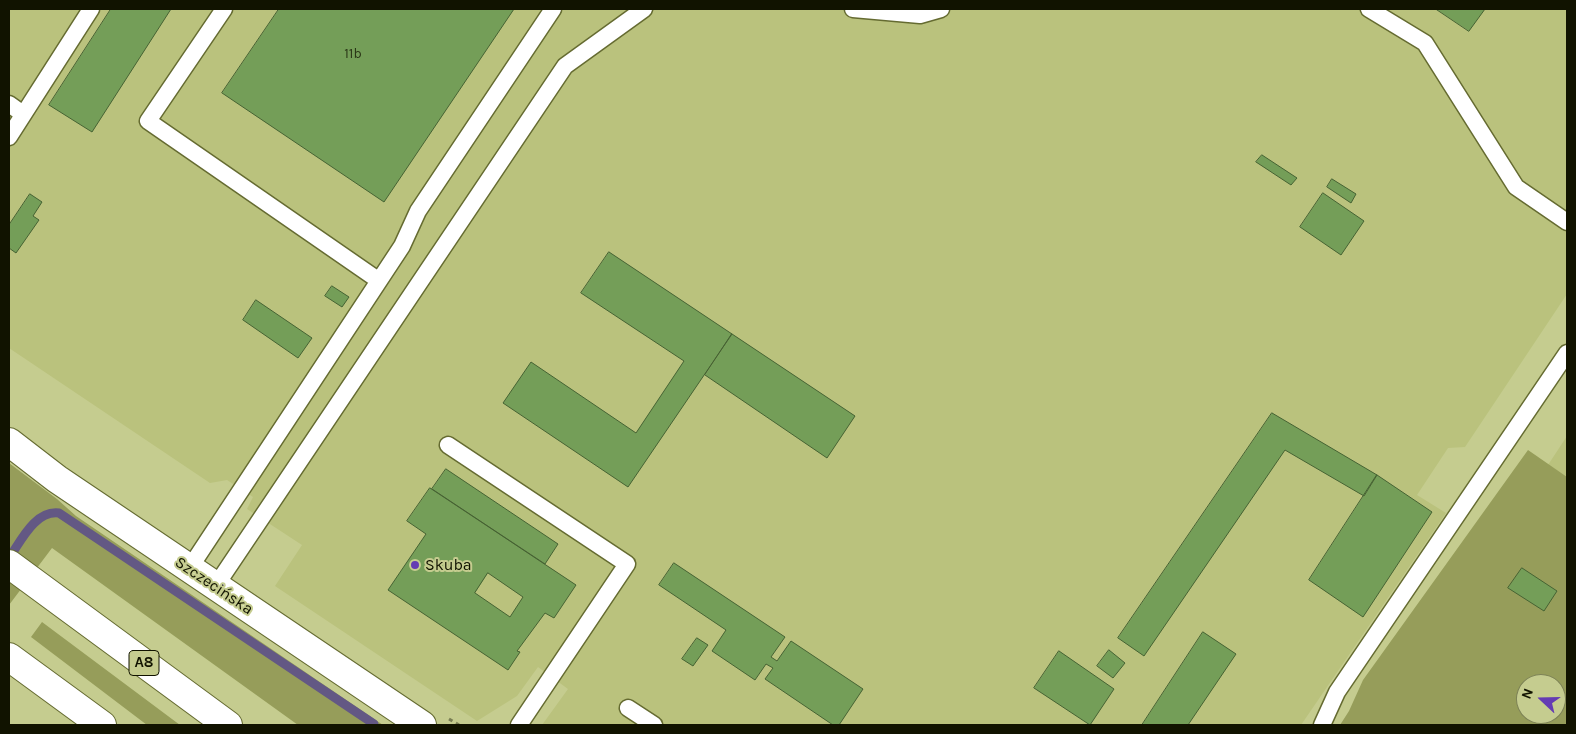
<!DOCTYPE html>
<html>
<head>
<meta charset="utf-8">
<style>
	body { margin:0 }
	#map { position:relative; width:1576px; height:734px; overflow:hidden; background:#c5cc8f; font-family:Karla,sans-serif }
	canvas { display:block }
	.frame { position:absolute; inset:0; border:10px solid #111300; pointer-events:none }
	.north { position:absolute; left:1516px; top:674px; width:50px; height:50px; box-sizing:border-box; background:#c5cc8f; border:1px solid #7d8256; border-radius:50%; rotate:291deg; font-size:14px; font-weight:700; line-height:20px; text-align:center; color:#111300 }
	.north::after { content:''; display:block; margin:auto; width:18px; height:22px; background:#643bb3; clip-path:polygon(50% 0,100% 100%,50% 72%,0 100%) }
</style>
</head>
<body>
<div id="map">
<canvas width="1576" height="734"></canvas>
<div class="frame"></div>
<div class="north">N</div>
</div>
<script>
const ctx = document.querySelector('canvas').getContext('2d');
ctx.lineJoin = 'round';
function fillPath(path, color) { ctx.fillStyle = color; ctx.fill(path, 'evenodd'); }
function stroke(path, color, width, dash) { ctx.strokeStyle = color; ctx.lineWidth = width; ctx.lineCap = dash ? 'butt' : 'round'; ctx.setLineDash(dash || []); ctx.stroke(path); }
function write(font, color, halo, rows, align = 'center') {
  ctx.font = font + ' Karla,sans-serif'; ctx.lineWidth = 4; ctx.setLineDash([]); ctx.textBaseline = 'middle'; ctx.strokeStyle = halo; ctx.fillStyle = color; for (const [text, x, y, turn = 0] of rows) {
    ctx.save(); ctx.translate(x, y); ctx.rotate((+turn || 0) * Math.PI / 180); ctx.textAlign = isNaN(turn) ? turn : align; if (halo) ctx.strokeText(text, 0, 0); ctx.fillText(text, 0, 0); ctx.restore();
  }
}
fillPath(new Path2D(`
	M 9,9 L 1567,9 L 1567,294 L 1465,447 L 1448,448 L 1417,495 L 1446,513 L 1301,725 L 542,725 L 568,689 L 538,667 L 517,696 L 477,721 L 275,586 L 302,545 L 247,509 L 253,497 L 227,480 L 210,483 L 9,348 Z
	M 1567,436 L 1567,477 L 1548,465 Z`), '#bac27d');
fillPath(new Path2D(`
	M 1528,450 L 1567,477 L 1567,725 L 1340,725 L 1349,711 L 1363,680 ZM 1526,684 L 1556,684 L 1556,714 L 1526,714 Z
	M 9,463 L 57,499 L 76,516 L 383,725 L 298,725 L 52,548 L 9,605 Z
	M 42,622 L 180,725 L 147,725 L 31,637 Z`), '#969d5a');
stroke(new Path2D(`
	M 9,558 C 21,541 35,510 59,513 L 374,724`), '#635884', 9);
const building = new Path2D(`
	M 111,9 L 171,9 L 92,132 L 49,105 Z
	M 279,9 L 514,9 L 384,202 L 222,93 Z
	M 1436,9 L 1485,9 L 1469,31 Z
	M 1262,155 L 1297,178 L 1291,185 L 1256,162 Z
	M 1332,179 L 1356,194 L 1351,203 L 1327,187 Z
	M 1323,193 L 1364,221 L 1341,255 L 1300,227 Z
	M 30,194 L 42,202 L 33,216 L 39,220 L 16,253 L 9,248 L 9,225 Z
	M 609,252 L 732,334 L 628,487 L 503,403 L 531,362 L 636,433 L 684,361 L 581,293 Z
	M 332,286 L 349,297 L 342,307 L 325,296 Z
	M 256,300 L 312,338 L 298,358 L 243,320 Z
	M 732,334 L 855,416 L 827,458 L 705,375 Z
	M 1272,413 L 1377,475 L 1364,496 L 1285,450 L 1144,656 L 1118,638 Z
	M 446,469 L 558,544 L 545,564 L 432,489 Z
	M 1377,475 L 1432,512 L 1363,617 L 1309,580 Z
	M 430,488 L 576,585 L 554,618 L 545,613 L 517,651 L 520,652 L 508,670 L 388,590 L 426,534 L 407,521 ZM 488,573 L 523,597 L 510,617 L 475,593 Z
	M 674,563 L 785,637 L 771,657 L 777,661 L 791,641 L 863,689 L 839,725 L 833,725 L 765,679 L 773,668 L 766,664 L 755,680 L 712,651 L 726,630 L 659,585 Z
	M 1522,568 L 1557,591 L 1544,611 L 1508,588 Z
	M 1203,632 L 1236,654 L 1188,725 L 1142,725 Z
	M 697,638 L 708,645 L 693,666 L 682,659 Z
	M 1109,650 L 1125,663 L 1113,678 L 1097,666 Z
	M 1059,651 L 1114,689 L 1090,725 L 1034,688 Z`);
fillPath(building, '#749e58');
stroke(building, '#466333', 1);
const lane = new Path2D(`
	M 224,9 L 148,121 L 378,280
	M 853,9 L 920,15 L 941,9
	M 1369,9 L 1425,43 L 1516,187 L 1567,222
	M 9,104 L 23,114
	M 9,137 L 91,9
	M 448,445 L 627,564 L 519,725
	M 189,569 L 402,246 L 418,211 L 553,9
	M 215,587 L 565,66 L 644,9
	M 628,708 L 654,725
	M 1322,725 L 1337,692 L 1567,353`);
const secondary = new Path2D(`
	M 9,442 L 57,479 L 422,725`);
const highway = new Path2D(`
	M 9,564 L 228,725
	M 9,657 L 102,725`);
stroke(lane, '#656b31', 19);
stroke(secondary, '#656b31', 30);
stroke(highway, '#656b31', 30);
stroke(new Path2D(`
	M 449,719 L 459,725`), '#797e53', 3, [4, 4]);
stroke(lane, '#fff', 16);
stroke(secondary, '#fff', 28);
stroke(highway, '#fff', 28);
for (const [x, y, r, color] of [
	[415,565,5,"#643bb3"]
]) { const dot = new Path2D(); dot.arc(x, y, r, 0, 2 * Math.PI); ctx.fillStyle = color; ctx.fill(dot); stroke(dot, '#c5cc8f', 2); }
write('14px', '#2a3616', null, [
	["11b",353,54]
]);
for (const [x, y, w] of [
	[144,663,30]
]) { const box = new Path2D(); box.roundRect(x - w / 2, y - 12.5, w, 25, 4); ctx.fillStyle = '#c5cc8f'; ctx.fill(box); stroke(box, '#111300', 1); }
write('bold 15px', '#111300', null, [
	["A8",144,663]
]);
write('16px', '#111300', '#c5cc8f', [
	["Skuba",425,565]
], 'left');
write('16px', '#111300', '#c5cc8f', [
	["Szczecińska",214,586,34]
]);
</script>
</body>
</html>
